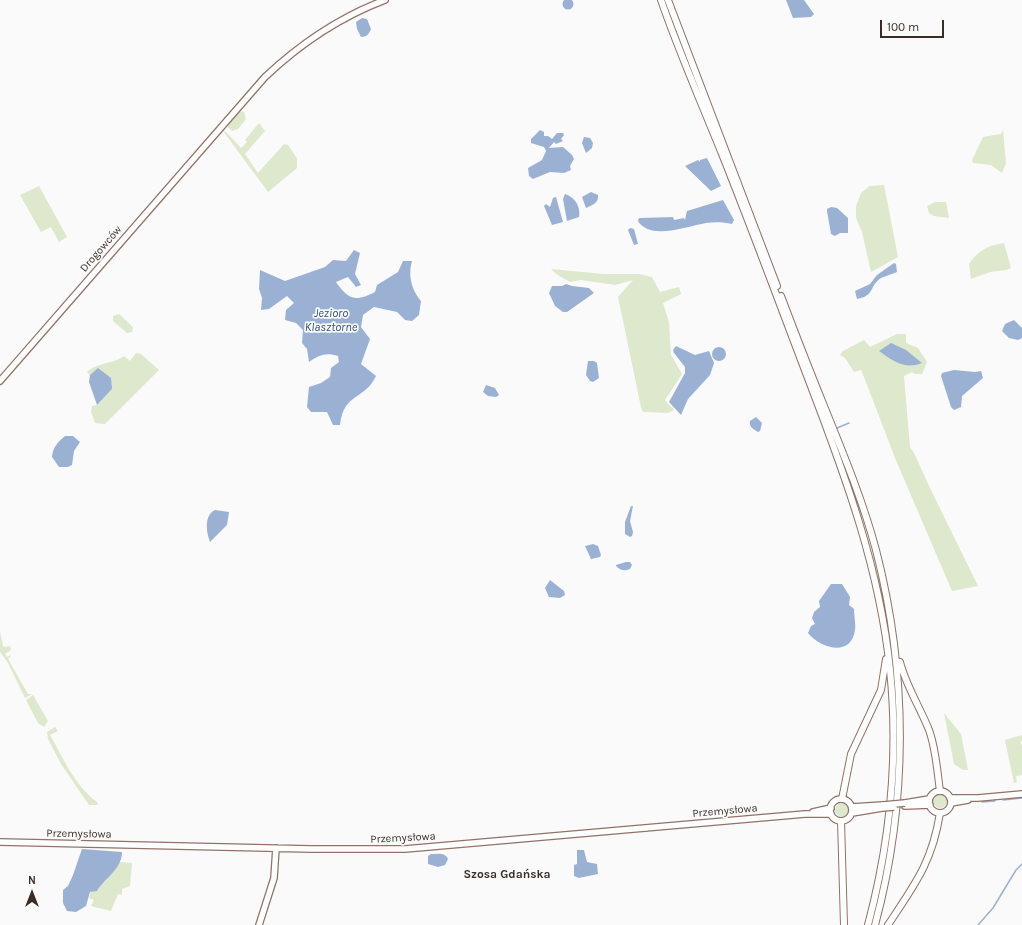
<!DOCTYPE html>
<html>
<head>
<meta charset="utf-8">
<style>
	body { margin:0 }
	#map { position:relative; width:1022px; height:925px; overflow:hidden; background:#fafafa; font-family:Karla,sans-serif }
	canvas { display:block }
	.north { position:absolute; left:12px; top:873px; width:40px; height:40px; -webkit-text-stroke:3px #fafafa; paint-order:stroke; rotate:0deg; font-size:11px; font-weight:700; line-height:16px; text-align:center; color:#3a2d27 }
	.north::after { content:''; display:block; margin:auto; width:14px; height:18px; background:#3a2d27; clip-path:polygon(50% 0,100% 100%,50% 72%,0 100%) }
	.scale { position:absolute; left:880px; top:20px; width:64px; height:18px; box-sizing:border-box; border:2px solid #3a2d27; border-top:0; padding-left:5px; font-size:12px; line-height:14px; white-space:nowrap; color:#3a2d27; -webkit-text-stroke:3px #fafafa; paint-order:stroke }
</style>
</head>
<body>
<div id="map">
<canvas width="1022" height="925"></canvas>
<div class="north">N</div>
<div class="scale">100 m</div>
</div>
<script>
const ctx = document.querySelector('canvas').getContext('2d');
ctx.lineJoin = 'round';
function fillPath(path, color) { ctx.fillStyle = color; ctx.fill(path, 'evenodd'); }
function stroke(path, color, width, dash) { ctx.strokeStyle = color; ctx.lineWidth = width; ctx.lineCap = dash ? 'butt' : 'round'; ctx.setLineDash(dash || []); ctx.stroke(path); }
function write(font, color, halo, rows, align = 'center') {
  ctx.font = font + ' Karla,sans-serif'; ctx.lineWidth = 3.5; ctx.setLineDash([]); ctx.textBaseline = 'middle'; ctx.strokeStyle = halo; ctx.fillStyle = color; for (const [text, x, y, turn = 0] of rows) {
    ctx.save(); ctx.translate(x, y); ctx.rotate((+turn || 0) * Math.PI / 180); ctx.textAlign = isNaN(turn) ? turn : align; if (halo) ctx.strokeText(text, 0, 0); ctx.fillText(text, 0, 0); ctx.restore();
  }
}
fillPath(new Path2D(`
	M 239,111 L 244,112 L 246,119 L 238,129 L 232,131 L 226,125 Z
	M 259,123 L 265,131 L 245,154 L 258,173 L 284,144 L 288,145 L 297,158 L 297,168 L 268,192 L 223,131 L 226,132 L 241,148 L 247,142 L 245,140 Z
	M 1003,130 L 1006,163 L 1002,173 L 991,165 L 973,163 L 972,160 L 983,137 L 1001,134 Z
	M 884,185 L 898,257 L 871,272 L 862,232 L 856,218 L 856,206 L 861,193 L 870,186 Z
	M 39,186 L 67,237 L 59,242 L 51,227 L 41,232 L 20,195 Z
	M 935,202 L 946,202 L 949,218 L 934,216 L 929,213 L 927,206 Z
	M 1004,243 L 1011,268 L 1006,270 L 990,272 L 971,279 L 969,264 C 977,251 989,245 1004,243 Z
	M 551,269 L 603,274 L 639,274 L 652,277 L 660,292 L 679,287 L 681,294 L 663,303 L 669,322 L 671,355 L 682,374 L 665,400 L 674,410 L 668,413 L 643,412 L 641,407 L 618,297 L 633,280 L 615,285 L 581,280 L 570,282 C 562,277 557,276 551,269 Z
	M 119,314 L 133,327 L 132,332 L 127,333 L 113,321 L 113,316 Z
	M 897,334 L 906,334 L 906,343 L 918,348 L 927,362 L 922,374 L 915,374 L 912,372 L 904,376 L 910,447 L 914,453 L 930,488 L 978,586 L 952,591 L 895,458 L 864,377 L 861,370 L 854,372 L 845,358 L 840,355 L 843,351 L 864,340 L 870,347 Z
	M 136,353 L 141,354 L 159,370 L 105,424 L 95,423 L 91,412 L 92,406 L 97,405 L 112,389 L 99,368 L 90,375 L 87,372 C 98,362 114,364 124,356 L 130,361 Z
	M 0,631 L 3,646 L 5,647 L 10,646 L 11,650 L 5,654 L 7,657 L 11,655 L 11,656 L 8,659 L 28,694 L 32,694 L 25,698 L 8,663 L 0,652 Z
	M 33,695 L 48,721 L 44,727 L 38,723 L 26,700 Z
	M 944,713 L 961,734 L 968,770 L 963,770 L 954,764 Z
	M 55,727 L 58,731 L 50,735 C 63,758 75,786 97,802 L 98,805 L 89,805 L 61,764 L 48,739 L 47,732 Z
	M 1022,735 L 1022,741 L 1020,742 L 1022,745 L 1022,775 L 1016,776 L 1017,782 L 1014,783 L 1005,740 Z
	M933 801a7 7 0 1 1 14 0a7 7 0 1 1-14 0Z
	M835 810a7 7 0 1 1 14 0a7 7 0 1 1-14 0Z
	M 120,862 L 132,863 L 130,886 L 122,889 L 122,895 L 118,894 L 111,911 L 91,906 L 94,900 L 89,898 L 91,891 L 97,891 C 104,880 114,873 120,862 Z`), '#dde8cd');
fillPath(new Path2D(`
	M562.5 4a5.5 5.5 0 1 1 11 0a5.5 5.5 0 1 1-11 0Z
	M 786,0 L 804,0 L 814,14 L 811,17 L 793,18 Z
	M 362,18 L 367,19 L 371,29 C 369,34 367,37 361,37 L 357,29 L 356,22 Z
	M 540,130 L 544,132 L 544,136 L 548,136 L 552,139 L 557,133 L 563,133 L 564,135 L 561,139 L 563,141 L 556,144 L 554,142 L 549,148 L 563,147 L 572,155 L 574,159 L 570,166 L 571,170 L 564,173 L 550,172 L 533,179 L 529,176 L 528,168 L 542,160 L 546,151 L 544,147 L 531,143 L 531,139 Z
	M 584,137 L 590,138 L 593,143 L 592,148 L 586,153 L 582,143 Z
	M 707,158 L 721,186 L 711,191 L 685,166 L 698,160 L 700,162 L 700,160 Z
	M 591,192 L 598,195 C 599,203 592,205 586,208 L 582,197 Z
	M 565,194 C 575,197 581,207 579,217 L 567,221 L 563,199 Z
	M 556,197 L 563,222 L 552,225 L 544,206 L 546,204 L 550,207 L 553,198 Z
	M 723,200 L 734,220 L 732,224 C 723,222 715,222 706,223 C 688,226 650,241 638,221 L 639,218 L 673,217 L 674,220 L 684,218 L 685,220 L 687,211 Z
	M 831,207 L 837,208 L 848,218 L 848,233 L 840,233 L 835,236 L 831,234 L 827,211 L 827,209 Z
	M 630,228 L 634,229 L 638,244 L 634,245 L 628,230 Z
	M 354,250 L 360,253 L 355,274 L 361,285 L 356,287 L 348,277 L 336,282 C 348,300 356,302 375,292 L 377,285 L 398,272 L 403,261 L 412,261 C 408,275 411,289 421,301 L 419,315 L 412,321 L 405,320 L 397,312 L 374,307 L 363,315 L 361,327 L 370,339 L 361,364 L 376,376 C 364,401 344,392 340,425 L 333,425 L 327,412 L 311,412 L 307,407 L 309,387 L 321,383 L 330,377 L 331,368 L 339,362 L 338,356 C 326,352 319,355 309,362 L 307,349 L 302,343 L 303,330 L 296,323 L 285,320 L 286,310 L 294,303 L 287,296 L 269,309 L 261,310 L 262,298 L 259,289 L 260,270 L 285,281 L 325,267 L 333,260 L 346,261 Z
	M 894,263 L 896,264 L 897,272 C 892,274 886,276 881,278 C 869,286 875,296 857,299 L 855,291 L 870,284 L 877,275 Z
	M 566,284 L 572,286 L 589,288 L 594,293 L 567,312 L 563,312 L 555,306 L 549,293 L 552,286 L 562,286 Z
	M 1014,320 L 1022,328 L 1022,338 L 1018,340 L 1009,338 L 1002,331 L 1005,324 Z
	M 891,343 L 906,350 L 922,363 C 905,370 893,361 879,351 Z
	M 676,346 L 695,355 L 709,351 L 714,363 L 710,375 L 688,399 L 681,415 L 669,402 L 685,373 L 685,367 L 674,353 L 673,350 Z
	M712 354a7 7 0 1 1 14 0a7 7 0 1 1-14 0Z
	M 588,361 L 594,361 L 597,363 L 599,378 L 593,382 L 590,381 L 586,375 Z
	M 98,368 L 111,378 L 112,389 L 97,405 L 89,382 L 90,375 Z
	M 954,370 L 975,372 L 981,371 L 983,378 L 962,396 L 961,407 L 954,410 L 951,407 L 941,376 L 942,373 Z
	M 486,385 L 495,388 L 499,395 L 496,397 L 488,396 L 483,392 Z
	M 756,417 L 762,423 L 760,431 L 758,432 C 753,429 749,427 750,421 Z
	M 65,436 L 73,436 L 80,442 L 74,451 L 72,465 L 68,467 L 59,467 L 52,457 C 53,447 57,443 65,436 Z
	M 631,506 L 633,506 L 630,521 L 633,532 L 632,536 L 630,537 L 625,534 L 625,522 Z
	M 215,510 L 229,512 L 227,525 L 210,542 C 206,532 204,515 215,510 Z
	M 593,544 L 598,546 L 601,555 L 600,557 L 591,559 L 585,546 Z
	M 626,562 L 630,562 L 632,565 L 630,569 C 624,571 621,571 616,566 L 616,565 Z
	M 550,580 L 564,591 L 565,595 L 560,598 L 549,597 L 545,588 Z
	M 831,584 L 842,584 L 850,597 L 849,605 L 854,609 C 854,616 856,624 855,630 C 851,658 820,648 808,633 L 811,626 L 815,624 L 812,618 L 814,612 L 820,607 L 819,601 Z
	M 82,849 L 122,852 C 122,869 105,878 97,891 L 90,892 L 86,906 L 76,912 L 67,911 L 63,903 L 63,890 L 68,886 L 73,875 Z
	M 577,850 L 584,850 L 587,862 L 597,864 L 598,874 L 579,878 L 574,876 L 574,865 L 577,864 Z
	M 431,854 C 438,854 445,852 448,859 L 445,865 L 438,867 L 428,864 L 428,856 Z`), '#9bb1d4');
stroke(new Path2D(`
	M 837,428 L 849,423
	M 1003,800 L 1022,798
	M 982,802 L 995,801
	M 978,925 L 993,908 L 1016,870 L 1022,864`), '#9bb1d4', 1.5);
const secondary = new Path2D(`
	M 0,381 L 265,77 C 300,44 340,17 385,0
	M929 802a11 11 0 1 1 22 0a11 11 0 1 1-22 0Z
	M 950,798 L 978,798 L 1022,794
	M830 810a11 11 0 1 1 22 0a11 11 0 1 1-22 0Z
	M 905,803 L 929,799
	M 951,803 L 968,800
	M 905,806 L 930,805
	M 852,807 L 883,805
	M 813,812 L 831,808
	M 852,813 L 882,808
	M 0,842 L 311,849 L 405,849 L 805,814 L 831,814
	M 259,925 L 274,878 L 276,848`);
const primary = new Path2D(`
	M 661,0 C 679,52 701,102 722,154 C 752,229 780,305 809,381 C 845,475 880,569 890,670 C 899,756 890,842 868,925
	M 668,0 L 777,286
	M 781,296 C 795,333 809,369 824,406 C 843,453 863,501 876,550 C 908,674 908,802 875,925
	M 900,662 C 906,686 920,707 929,730 C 936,749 937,770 940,791
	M 842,799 L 851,754 L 881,690 L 886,659
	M 841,821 L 844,925
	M 888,925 C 915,884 932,863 940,813`);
stroke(secondary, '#927266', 8);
stroke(primary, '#927266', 8);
stroke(secondary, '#fff', 5.5);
stroke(primary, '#fff', 6);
const secondaryBridge = new Path2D(`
	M 883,805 L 905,803
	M 882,808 L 894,807`);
stroke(secondaryBridge, '#927266', 8, []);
stroke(secondaryBridge, '#fff', 5.5);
write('11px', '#3a2d27', '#fafafa', [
	["Drogowców",101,249,-49],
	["Przemysłowa",725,811,-5],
	["Przemysłowa",79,834,1],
	["Przemysłowa",403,838,-3]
]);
write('italic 12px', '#314e7d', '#fafafa', [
	["Jezioro",331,314],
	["Klasztorne",331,328]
]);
write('bold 12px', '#3a2d27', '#fafafa', [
	["Szosa Gdańska",507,875]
]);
</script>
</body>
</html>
